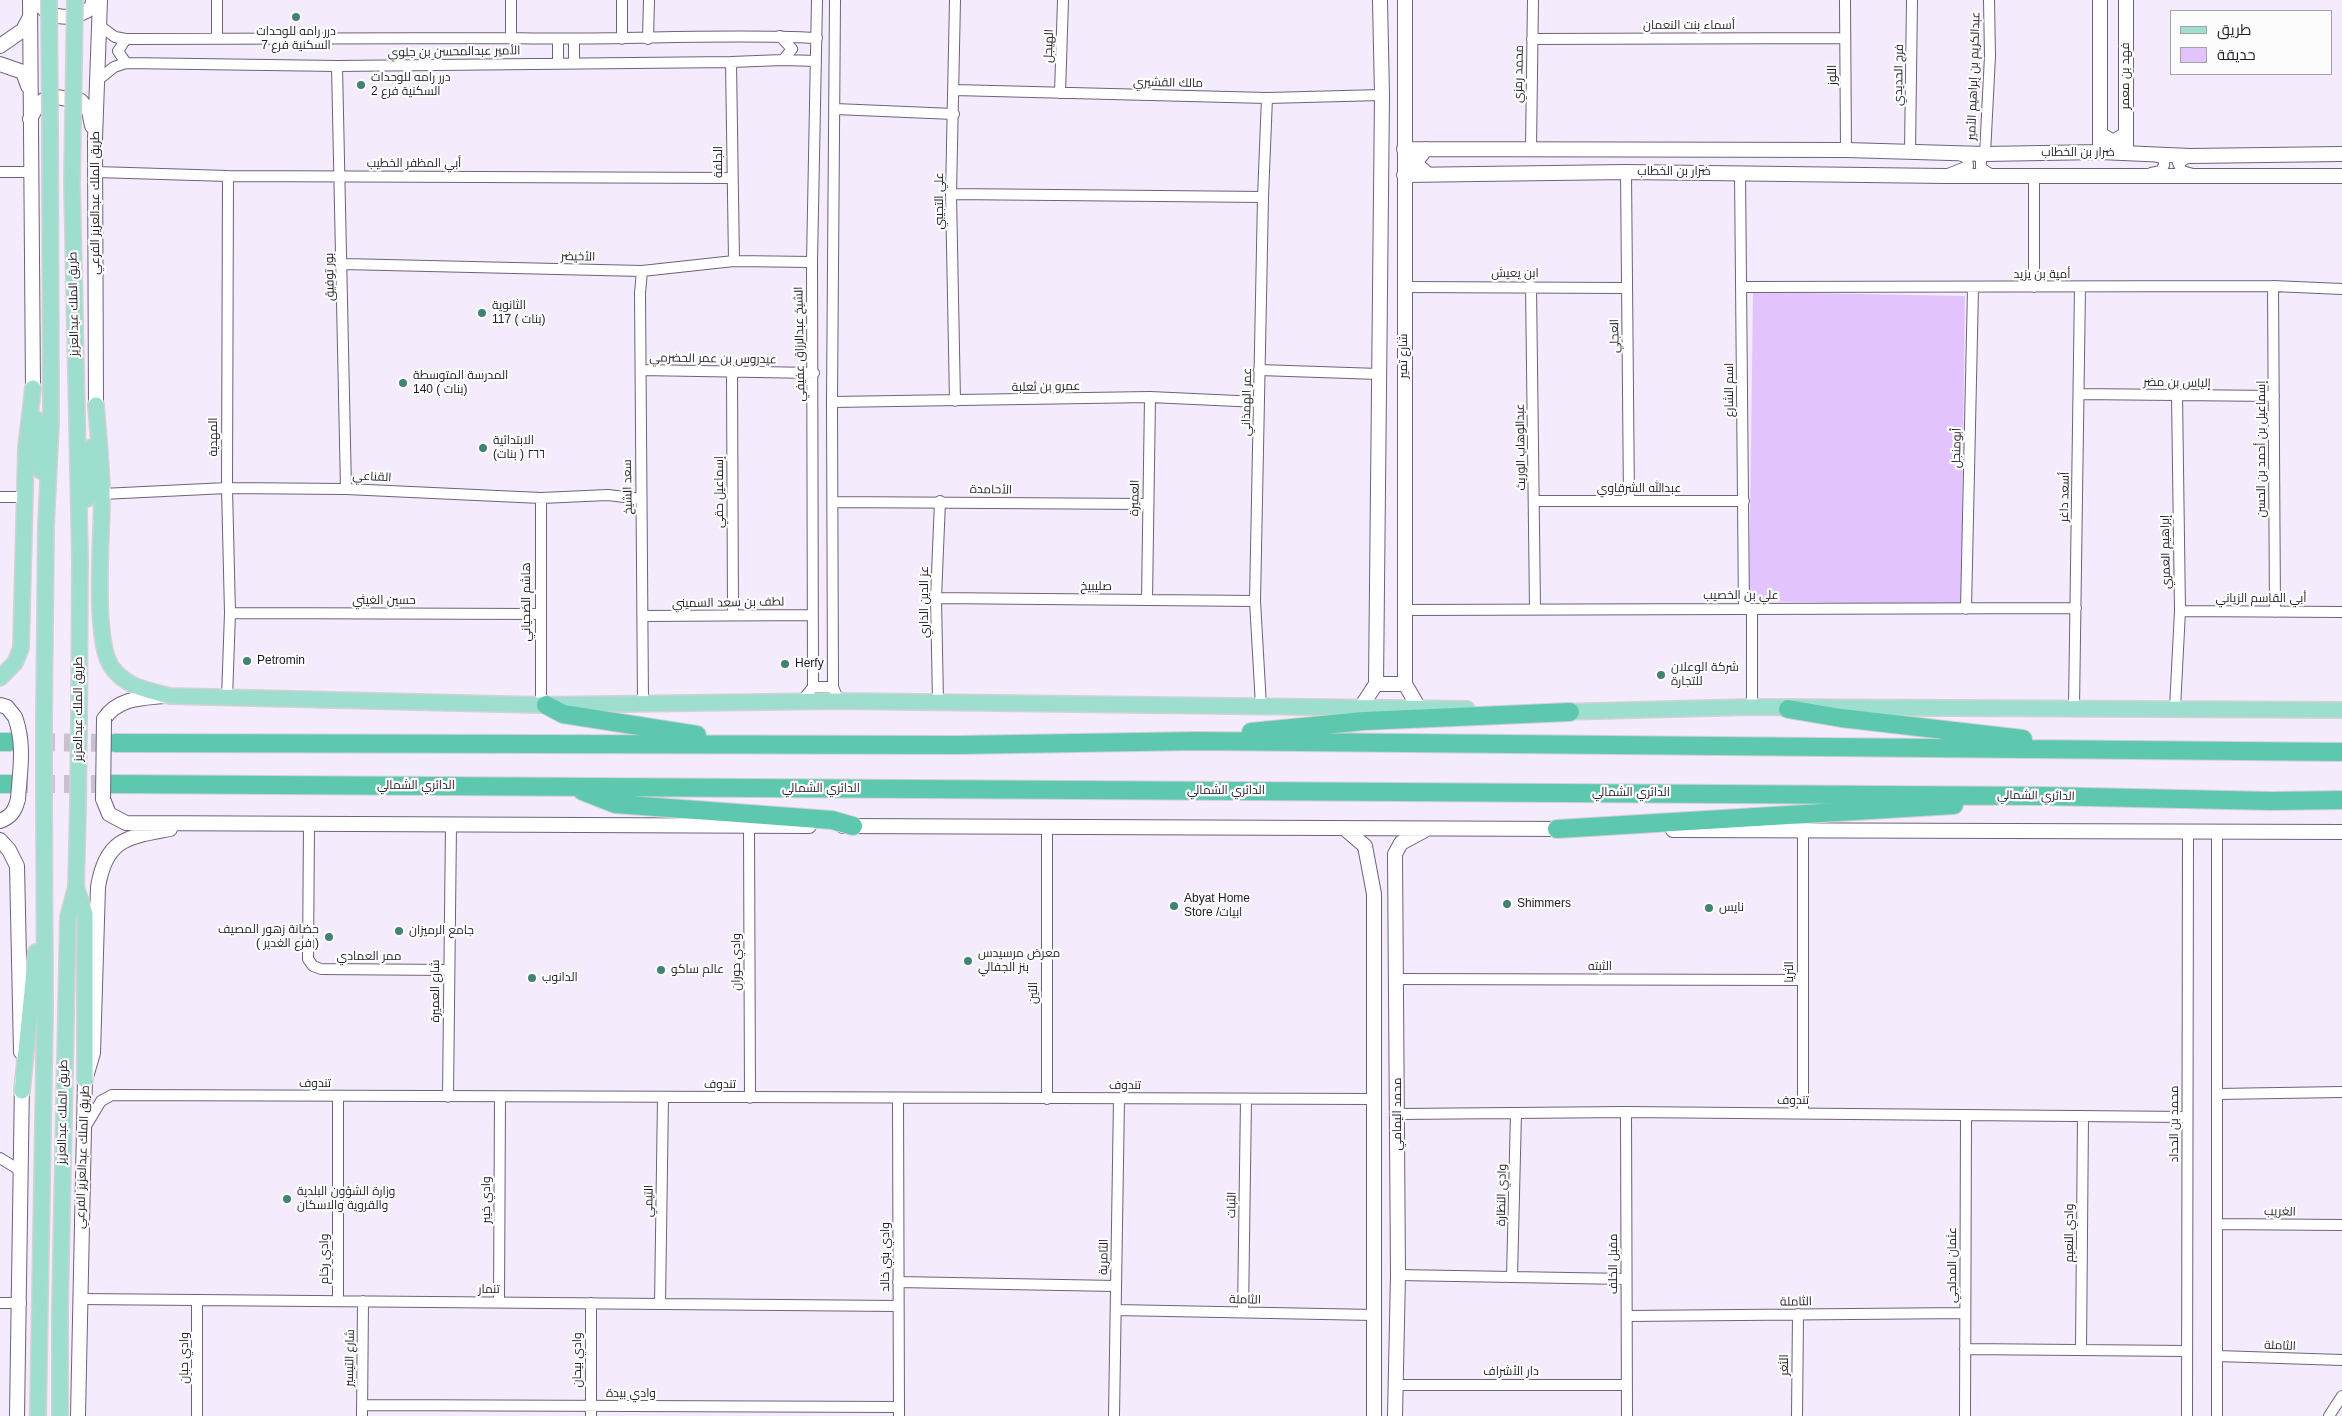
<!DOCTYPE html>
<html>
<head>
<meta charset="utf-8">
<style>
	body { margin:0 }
	#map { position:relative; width:2342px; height:1416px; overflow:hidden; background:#f4ebfc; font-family:Helvetica,Cairo,sans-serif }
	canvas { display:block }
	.legend { position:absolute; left:2170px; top:10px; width:162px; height:65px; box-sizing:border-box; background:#fcfcfc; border:1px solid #a4a2a6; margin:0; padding:6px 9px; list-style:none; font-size:15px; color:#1f1a24 }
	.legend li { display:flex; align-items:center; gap:10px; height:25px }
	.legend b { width:25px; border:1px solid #a4a2a6 }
</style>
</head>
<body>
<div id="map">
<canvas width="2342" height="1416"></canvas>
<ul class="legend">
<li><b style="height:6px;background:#9edecf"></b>طريق</li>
<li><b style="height:14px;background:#e3c3fd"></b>حديقة</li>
</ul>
</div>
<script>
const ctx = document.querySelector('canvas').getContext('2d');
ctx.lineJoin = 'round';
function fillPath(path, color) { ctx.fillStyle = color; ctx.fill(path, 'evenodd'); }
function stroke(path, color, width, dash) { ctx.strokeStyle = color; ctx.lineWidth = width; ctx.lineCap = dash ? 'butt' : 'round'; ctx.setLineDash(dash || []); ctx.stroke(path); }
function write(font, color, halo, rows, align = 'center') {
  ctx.font = font + ' Helvetica,Cairo,sans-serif'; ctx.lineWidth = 4.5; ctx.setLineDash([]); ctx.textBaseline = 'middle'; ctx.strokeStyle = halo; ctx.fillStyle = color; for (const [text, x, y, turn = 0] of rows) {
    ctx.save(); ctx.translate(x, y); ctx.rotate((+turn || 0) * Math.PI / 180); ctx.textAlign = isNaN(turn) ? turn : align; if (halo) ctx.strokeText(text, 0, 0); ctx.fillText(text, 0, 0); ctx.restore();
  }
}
fillPath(new Path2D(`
	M 1753,292 L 1965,296 L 1961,605 L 1749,601 Z`), '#e3c3fd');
stroke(new Path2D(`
	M 10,742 L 115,743
	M 10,784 L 111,784`), '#c9c1d1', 18, [18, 9]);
const street = new Path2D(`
	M 511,0 L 511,38
	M 835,0 L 832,402 L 833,687 L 839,701
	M 955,0 L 951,194 L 955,401
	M 1845,0 L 1846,150
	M 1989,0 L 1990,56 L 1985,154 L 1981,159 L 1981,168 L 1992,175
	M 100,26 L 115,37 L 126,39 L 511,38 C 613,41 715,33 817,38
	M 780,36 L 792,49 L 783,60
	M 126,39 L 118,51 L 126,63
	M 217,39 L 217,0
	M 622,39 L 622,0
	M 648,39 L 649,0
	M 1532,39 L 1845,38
	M 731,62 L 734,261
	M 558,63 L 558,39
	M 574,63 L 574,40
	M 337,66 L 346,489
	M 98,80 L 114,67 L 126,63 L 337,66 L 731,62 L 783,60 L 816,61
	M 954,90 L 1267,98 L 1382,95
	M 1060,93 L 1063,0
	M 835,109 L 954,114
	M 1531,148 L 1533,0
	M 1910,151 L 1912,0
	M 2189,157 L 2178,163 L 2182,171 L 2193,174
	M 0,172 L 30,172
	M 96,172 L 228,176 L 731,178
	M 1626,172 L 1629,501
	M 1740,172 L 1744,609
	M 2151,173 L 2161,171 L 2164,165 L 2164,159 L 2155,156
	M 1948,174 L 1968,166 L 1967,158 L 1957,154
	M 951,194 L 1263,197
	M 343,264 L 642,271 L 734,261 L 812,262
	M 642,271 L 640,293 L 643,702
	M 1531,286 L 1535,608
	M 2273,286 L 2275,612
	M 1404,287 L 1627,288
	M 1742,287 L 2273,286 L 2342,289
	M 2034,287 L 2034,175
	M 641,370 L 814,373
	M 1259,370 L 1379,374
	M 732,371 L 733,614
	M 2079,394 L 2274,396
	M 832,402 L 1150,397 L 1259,402
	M 102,494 L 227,488 L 346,489 L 541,498 L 608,495 L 641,499
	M 0,497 L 24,497
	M 1534,501 L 1744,501
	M 834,502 L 1148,504
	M 936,598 L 1255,601
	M 1147,600 L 1150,397
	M 1966,609 L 1973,288
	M 1406,610 L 2076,608
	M 2180,611 L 2342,612
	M 230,613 L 539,614
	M 643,616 L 813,615
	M 813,687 L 833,687
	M 227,698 L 230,613 L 227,488 L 228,176
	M 801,702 L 813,687 L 812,262 L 817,0
	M 938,702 L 936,598 L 940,501
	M 541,705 L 541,498
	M 1261,706 L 1255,601 L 1263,197 L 1267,98
	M 1752,707 L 1752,609
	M 2074,707 L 2080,287
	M 2175,708 L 2180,611 L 2177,395
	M 309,824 L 308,959 L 313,966 L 321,969 L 449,970
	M 749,826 L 750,1098
	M 1803,830 L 1803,1114
	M 2217,832 L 2217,1416
	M 1397,979 L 1802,980
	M 2217,1094 L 2342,1092
	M 448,1097 L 451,824
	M 898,1098 L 899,1416
	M 1047,1099 L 1047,827
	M 1626,1112 L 1627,1416
	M 1398,1114 L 1626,1112 L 2187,1117
	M 86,1126 L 101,1101 L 112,1095 L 1374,1099
	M 0,1158 L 21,1171
	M 2217,1224 L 2342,1225
	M 1398,1275 L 1626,1279
	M 1512,1277 L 1516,1113
	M 898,1282 L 1116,1286
	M 80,1299 L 898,1306
	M 338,1301 L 338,1097
	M 499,1302 L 500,1097
	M 0,1303 L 21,1303
	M 591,1303 L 591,1416
	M 660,1304 L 663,1098
	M 1116,1310 L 1374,1315
	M 1243,1312 L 1246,1099
	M 1627,1316 L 1965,1313
	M 1965,1349 L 2187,1351
	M 2081,1350 L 2083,1116
	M 2217,1356 L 2342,1360
	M 1395,1385 L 1627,1385
	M 362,1405 L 899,1407
	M 197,1416 L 197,1300
	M 362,1416 L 363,1301
	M 1114,1416 L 1119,1099
	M 1797,1416 L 1798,1314
	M 1965,1416 L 1966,1115
	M 2187,1416 L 2188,832
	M 2329,1416 L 2342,1396`);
const secondary = new Path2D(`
	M 30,0 L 33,388
	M 38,0 C 47,22 76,20 92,7 L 93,0
	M 1405,0 L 1405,684 L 1419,708
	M 2100,0 L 2100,152
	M 2126,0 L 2126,153
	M 0,46 L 23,30 L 30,17
	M 0,64 L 23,72 L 28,86
	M 30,119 L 38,104 L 50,96 L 81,101 L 89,111 L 92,126
	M 2100,134 L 2113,142 L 2126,134
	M 1404,149 L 1846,150 L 1985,154 L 2100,152 L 2190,156 L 2342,154
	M 1426,149 L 1415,163 L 1427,174
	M 1404,175 L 1626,172 L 1945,176 L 2342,176
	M 96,405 L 95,139 L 100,0
	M 1376,684 L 1405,684
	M 0,705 L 7,707 L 15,717
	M 1361,707 L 1376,684 L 1382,95 L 1380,0
	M 104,719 C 118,698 142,698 164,696
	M 103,799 L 109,814 L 126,823 L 809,826
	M 0,821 C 11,817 15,811 18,799
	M 843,826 L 1567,829
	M 1344,828 L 1365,846 L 1374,894 L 1374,1416
	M 1673,830 L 2342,832
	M 0,840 L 9,850 L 17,866 L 21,1052
	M 17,1416 L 22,1081
	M 78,1416 L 85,1080 L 93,1053 L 98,887 C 106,838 128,837 170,829
	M 1395,1416 L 1398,1275 L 1395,854 L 1401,843 L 1425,830`);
const primary = new Path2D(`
	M 73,123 L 72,184 L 80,560 L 79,719
	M 96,405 C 98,435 102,466 102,496 C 102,534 93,638 111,666 C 125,687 147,690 170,696 L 541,705 L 839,701 L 1467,709
	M 36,419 L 41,471
	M 87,499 L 92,447
	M 0,678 L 15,663 L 21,648 L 26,448 L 33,388
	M 1558,712 L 1752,707 L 2342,710
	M 44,718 L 46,526 L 51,421 L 50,124
	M 76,887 L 85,914 L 85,1080
	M 22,1091 L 36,952
	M 38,1416 L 45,1009 L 44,802
	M 60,1416 L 60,1308 L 68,917 L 76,887 L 78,804`);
const highway = new Path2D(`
	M 546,705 L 563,714 L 697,735
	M 1788,709 L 1841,718 L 2023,739
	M 1251,732 L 1364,721 L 1570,712
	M 0,742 L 10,742
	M 115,743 L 957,745 L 1197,741 L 2342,752
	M 0,784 L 10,784
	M 111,784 L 2043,796 L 2272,801 L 2342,800
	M 582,791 L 615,804 L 832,820 L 853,826
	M 1557,829 L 1954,805`);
stroke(street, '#6f627a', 12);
stroke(secondary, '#6f627a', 16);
stroke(primary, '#d2d1d3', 18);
stroke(highway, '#d2d1d3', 20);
stroke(street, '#fff', 10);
stroke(secondary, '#fff', 14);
stroke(primary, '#9edecf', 15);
stroke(highway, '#5ec8af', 18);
const secondaryBridge = new Path2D(`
	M 15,717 C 25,744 20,771 18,799
	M 103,799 L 104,719`);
const primaryBridge = new Path2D(`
	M 49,0 L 50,124
	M 73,123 L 75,0
	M 44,802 L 44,718
	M 78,804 L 79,719`);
stroke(secondaryBridge, '#6f627a', 16, []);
stroke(primaryBridge, '#d2d1d3', 18, []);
stroke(secondaryBridge, '#fff', 14);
stroke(primaryBridge, '#9edecf', 15);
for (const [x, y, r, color] of [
	[296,17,5,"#418373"],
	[361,85,5,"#418373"],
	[482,313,5,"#418373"],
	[403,383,5,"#418373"],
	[483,448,5,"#418373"],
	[247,661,5,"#418373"],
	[785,664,5,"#418373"],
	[1661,675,5,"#418373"],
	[1507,904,5,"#418373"],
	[1174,906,5,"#418373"],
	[1709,908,5,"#418373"],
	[399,931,5,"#418373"],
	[329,937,5,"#418373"],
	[968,961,5,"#418373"],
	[661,970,5,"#418373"],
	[532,978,5,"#418373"],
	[287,1199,5,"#418373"]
]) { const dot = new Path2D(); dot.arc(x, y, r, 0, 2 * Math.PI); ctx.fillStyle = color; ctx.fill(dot); stroke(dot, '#fcfcfc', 2); }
write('12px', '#1f1a24', '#fcfcfc', [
	["أسماء بنت النعمان",1689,26],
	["الهيجل",1049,46,-88],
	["الأمير عبدالمحسن بن جلوي",454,52,-1],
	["محمد رمزي",1519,74,-89],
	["اللوز",1833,75,-90],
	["فرج الحديدي",1899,75,-89],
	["عبدالكريم بن إبراهيم الأمير",1974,76,-88],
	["فهد بن معمر",2126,76,-90],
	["مالك القشيري",1168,83,1],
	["ضرار بن الخطاب",2078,153],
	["الجلفة",719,162,-90],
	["أبي المظفر الخطيب",414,164],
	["ضرار بن الخطاب",1674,172],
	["علي التجيبي",940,201,-90],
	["طريق الملك عبدالعزيز الفرعي",96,203,-90],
	["الأخيضر",578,257,1],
	["ابن يعيش",1515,274],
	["أمية بن يزيد",2042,275],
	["بور توفيق",330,277,-91],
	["طريق الملك عبدالعزيز",74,304,-91],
	["العجلي",1615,336,-91],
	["الشيخ عبدالرزاق عفيفي",800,344,-91],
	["شارع تمير",1404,356,-90],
	["عيدروس بن عمر الحضرمي",713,359,1],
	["إلياس بن مضر",2177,383,1],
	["عمرو بن ثعلبة",1046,387,-1],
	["اسم الشارع",1730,390,-90],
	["عمر الهمذاني",1247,402,-89],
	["المهدية",214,437,-90],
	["عبدالوهاب الوريث",1521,447,-91],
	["أبومنجل",1957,448,-89],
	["إسماعيل بن أحمد بن الحسن",2262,449,-90],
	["القناعي",372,477,3],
	["سعد الشيخ",628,487,-91],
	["عبدالله الشرقاوي",1639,489],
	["الأحامدة",991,490,1],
	["إسماعيل حقي",720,492,-90],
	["أسعد داغر",2065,497,-89],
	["العميرة",1135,498,-89],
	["إبراهيم العمري",2166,552,-91],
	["صليبيخ",1096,587],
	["علي بن الخصيب",1741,596],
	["أبي القاسم الزياني",2261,599],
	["حسين الغيثي",384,601],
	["هاشم الضحياني",527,602,-90],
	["عز الدين الذاري",925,602,-90],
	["لطف بن سعد السميني",728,603,-1],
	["طريق الملك عبدالعزيز",79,709,-90],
	["الدائري الشمالي",416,786],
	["الدائري الشمالي",821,789],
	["الدائري الشمالي",1226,791],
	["الدائري الشمالي",1631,793],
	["الدائري الشمالي",2036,796,1],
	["ممر العمادي",369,957],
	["وادي حوران",737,962,-90],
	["الثبته",1600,967],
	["الثريا",1790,972,-90],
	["شارع العميرة",436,991,-90],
	["التين",1034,993,-90],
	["تندوف",315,1084],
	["تندوف",720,1085],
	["تندوف",1125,1086],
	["تندوف",1793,1101],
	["طريق الملك عبدالعزيز",63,1112,-89],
	["محمد اليمامي",1398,1114,-90],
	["محمد بن الحداد",2175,1124,-90],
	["طريق الملك عبدالعزيز الفرعي",83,1157,-88],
	["وادي النظارة",1502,1195,-89],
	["وادي خيبر",487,1200,-90],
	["التيمي",649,1201,-89],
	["الثبات",1232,1205,-89],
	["الغريب",2280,1212,1],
	["وادي النعيم",2070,1233,-90],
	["وادي بني خالد",886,1257,-90],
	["الثامرية",1104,1257,-89],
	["وادي رخام",325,1259,-90],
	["مقبل الخلف",1614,1264,-90],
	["عثمان المدلجي",1953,1265,-90],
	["تنمار",489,1290],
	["الثاملة",1245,1300,1],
	["الثاملة",1796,1302,-1],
	["الثاملة",2280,1346,2],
	["وادي حبان",185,1358,-90],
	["شارع التيسير",350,1358,-89],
	["وادي بيحان",578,1360,-90],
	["الثغر",1785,1365,-90],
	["دار الأشراف",1511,1372],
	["وادي بيدة",631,1394]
]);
write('12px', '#1f1a24', '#fcfcfc', [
	["درر رامه للوحدات",296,32,"center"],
	["السكنية فرع 7",296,46,"center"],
	["درر رامه للوحدات",371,78],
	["السكنية فرع 2",371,92],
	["الثانوية",492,306],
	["117 ( بنات)",492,320],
	["المدرسة المتوسطة",413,376],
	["140 ( بنات)",413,390],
	["الابتدائية",493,441],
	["٢٦٦ ( بنات)",493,455],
	["Petromin",257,661],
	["Herfy",795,664],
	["شركة الوعلان",1671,668],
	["للتجارة",1671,682],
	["Abyat Home",1184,899],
	["Store /ابيات",1184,913],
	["Shimmers",1517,904],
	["نايس",1719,908],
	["حضانة زهور المصيف",319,930,"right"],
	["( فرع الغدير )",319,944,"right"],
	["جامع الرميزان",409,931],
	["معرض مرسيدس",978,954],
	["بنز الجفالي",978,968],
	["عالم ساكو",671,970],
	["الدانوب",542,978],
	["وزارة الشؤون البلدية",297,1192],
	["والقروية والاسكان",297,1206]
], 'left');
</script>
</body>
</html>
